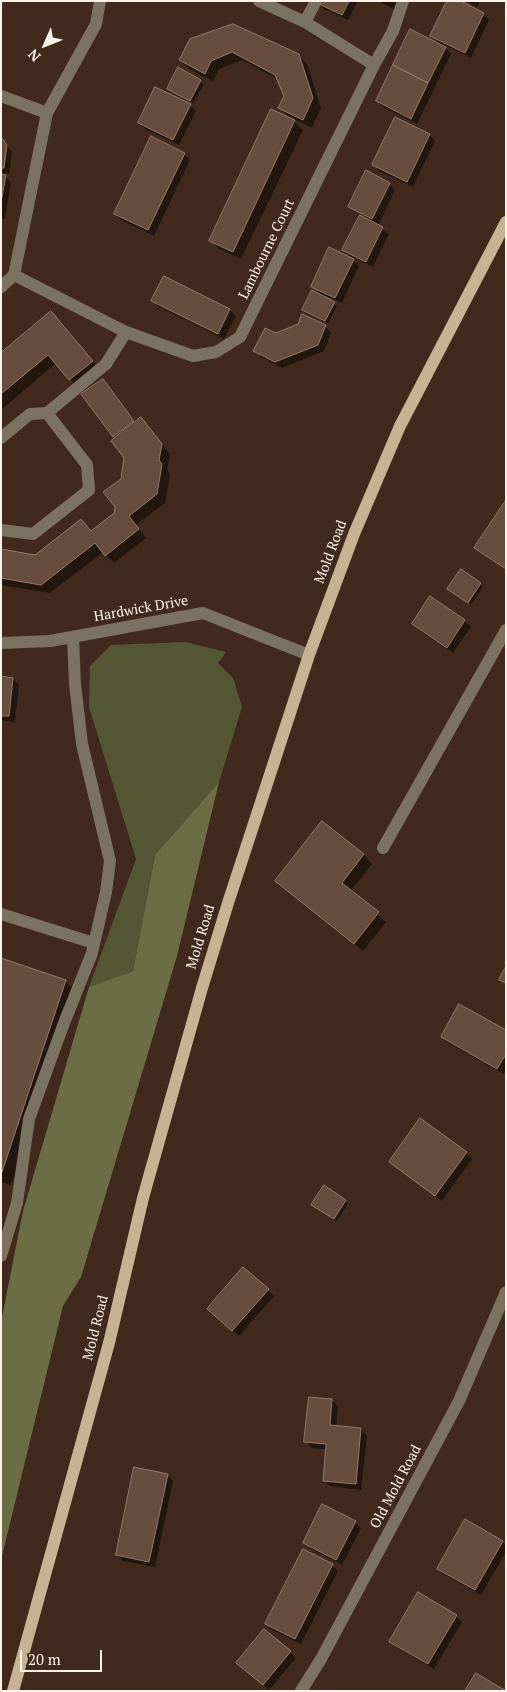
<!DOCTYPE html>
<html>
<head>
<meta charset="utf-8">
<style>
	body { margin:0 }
	#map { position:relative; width:507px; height:1692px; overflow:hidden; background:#412a1d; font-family:"PT Serif",serif }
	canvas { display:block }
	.frame { position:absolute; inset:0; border:2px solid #fef1ea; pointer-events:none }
	.north { position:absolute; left:20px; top:20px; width:50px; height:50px; -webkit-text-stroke:4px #412a1d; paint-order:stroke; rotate:226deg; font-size:14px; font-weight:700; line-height:20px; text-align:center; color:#fef1ea }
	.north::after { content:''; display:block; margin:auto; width:18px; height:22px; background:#fef1ea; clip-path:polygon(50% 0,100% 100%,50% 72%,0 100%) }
	.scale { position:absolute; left:20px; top:1650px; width:82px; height:22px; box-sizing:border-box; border:2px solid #fef1ea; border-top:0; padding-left:6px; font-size:15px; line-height:18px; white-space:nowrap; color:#fef1ea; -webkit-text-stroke:4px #412a1d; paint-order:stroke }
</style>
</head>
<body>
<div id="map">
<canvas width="507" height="1692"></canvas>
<div class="frame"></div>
<div class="north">N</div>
<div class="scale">20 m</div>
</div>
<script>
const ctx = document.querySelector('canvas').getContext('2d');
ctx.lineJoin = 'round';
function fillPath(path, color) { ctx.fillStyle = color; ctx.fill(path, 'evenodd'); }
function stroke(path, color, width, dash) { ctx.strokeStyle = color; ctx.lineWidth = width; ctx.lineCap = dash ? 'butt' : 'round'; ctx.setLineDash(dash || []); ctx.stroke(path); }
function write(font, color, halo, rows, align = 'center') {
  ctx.font = font + ' "PT Serif",serif'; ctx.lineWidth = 4; ctx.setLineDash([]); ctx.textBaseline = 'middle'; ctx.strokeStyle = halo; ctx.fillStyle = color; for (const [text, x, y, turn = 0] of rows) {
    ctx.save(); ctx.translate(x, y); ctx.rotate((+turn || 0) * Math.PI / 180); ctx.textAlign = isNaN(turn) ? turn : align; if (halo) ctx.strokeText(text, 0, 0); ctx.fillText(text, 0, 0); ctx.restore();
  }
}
fillPath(new Path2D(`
	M 185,642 L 226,652 L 218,663 L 233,678 L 242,707 L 219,782 L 155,855 L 133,971 L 89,987 L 136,859 L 89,707 L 90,666 L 111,645 Z`), '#545734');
fillPath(new Path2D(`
	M 219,782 L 177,956 L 81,1277 L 63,1306 L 1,1560 L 1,1322 L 23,1211 L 89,987 L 133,971 L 155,855 Z`), '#6b6e44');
fillPath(new Path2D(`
	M 319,1 L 358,1 L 348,20 L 324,9 L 318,3 Z
	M 378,1 L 401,1 L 396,10 Z
	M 465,1 L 480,1 L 477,7 Z
	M 483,14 L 489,20 L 471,58 L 442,44 L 451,54 L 417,124 L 383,107 L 377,101 L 441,45 L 432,36 Z
	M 191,40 L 298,55 L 307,64 L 321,108 L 312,128 L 291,118 L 303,130 L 241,259 L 219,249 L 211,240 L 291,119 L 280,108 L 285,96 L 279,80 L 242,60 L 219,69 L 213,81 L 189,69 L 180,60 Z
	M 179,69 L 204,84 L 193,103 L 168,89 Z
	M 190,105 L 196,111 L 179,145 L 145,129 L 139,123 Z
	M 429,135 L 435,141 L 413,187 L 379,171 L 373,165 Z
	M 1,137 L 12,152 L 9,174 L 1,173 Z
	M 184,154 L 190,160 L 154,236 L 121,220 L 115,214 Z
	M 1,175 L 5,176 L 11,182 L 5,219 L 1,219 Z
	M 389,184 L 395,190 L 378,226 L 389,234 L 373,267 L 350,256 L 344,249 L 361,215 L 349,207 Z
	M 353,260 L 359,266 L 342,303 L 324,295 L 323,297 L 337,306 L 328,323 L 307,313 L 304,310 L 322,296 L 312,286 Z
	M 153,301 L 230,310 L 236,316 L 224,339 L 159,307 Z
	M 60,321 L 100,370 L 78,388 L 56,363 L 1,410 L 1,354 Z
	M 325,326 L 331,333 L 324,351 L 282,368 L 261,357 L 255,351 L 276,335 Z
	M 103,380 L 136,423 L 141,419 L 170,454 L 167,470 L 170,474 L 165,503 L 136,525 L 146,538 L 114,563 L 103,552 L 50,593 L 1,585 L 1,550 L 35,556 L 81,520 L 92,532 L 115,514 L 126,458 L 114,436 Z
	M 506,502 L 506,569 L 482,554 L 476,548 Z
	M 480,584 L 483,587 L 471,604 L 452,592 Z
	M 465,621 L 471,627 L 453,653 L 419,630 L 413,624 Z
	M 1,678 L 12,679 L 19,685 L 15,722 L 1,720 Z
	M 322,823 L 364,855 L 372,864 L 350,892 L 386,922 L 363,951 L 285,889 L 276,881 Z
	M 1,960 L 65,981 L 76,992 L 11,1185 L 1,1182 Z
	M 506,1032 L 506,1070 L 504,1074 L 448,1043 L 442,1037 Z
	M 466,1153 L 472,1159 L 442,1201 L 390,1162 Z
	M 345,1201 L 348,1204 L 337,1221 L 316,1207 Z
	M 243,1269 L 274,1296 L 239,1336 L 214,1315 Z
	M 332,1400 L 338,1406 L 336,1427 L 361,1429 L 367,1436 L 361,1490 L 330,1486 L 324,1480 L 327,1449 L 312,1448 L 306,1442 Z
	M 167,1475 L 173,1481 L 155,1567 L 123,1561 L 117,1555 Z
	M 355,1522 L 361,1528 L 342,1565 L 310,1548 L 304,1542 Z
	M 502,1542 L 506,1545 L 506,1552 L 481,1595 L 445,1575 L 439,1569 Z
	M 332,1565 L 338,1571 L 301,1644 L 272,1630 L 266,1624 Z
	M 456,1616 L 462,1622 L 434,1669 L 397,1648 L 391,1642 Z
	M 290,1652 L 296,1658 L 269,1690 L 237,1663 Z`), '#0007');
const building = new Path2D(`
	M 318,1 L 349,1 L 342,15 L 317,3 Z
	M 447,1 L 461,1 L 484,13 L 465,53 L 430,36 Z
	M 233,24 L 299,54 L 313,98 L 303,120 L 278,108 L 284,96 L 275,75 L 232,52 L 211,61 L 205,74 L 179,60 L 190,39 Z
	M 410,29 L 446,47 L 428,83 L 393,65 Z
	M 393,65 L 428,83 L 411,119 L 376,101 Z
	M 178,67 L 201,80 L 190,101 L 167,89 Z
	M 155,87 L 191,104 L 173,140 L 138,123 Z
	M 271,109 L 295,120 L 233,252 L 209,241 Z
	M 395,117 L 430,134 L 407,182 L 372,165 Z
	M 151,136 L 185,153 L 148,230 L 114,214 Z
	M 1,137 L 7,145 L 4,168 L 1,168 Z
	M 366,170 L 390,183 L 372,219 L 348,207 Z
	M 1,174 L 6,175 L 1,202 Z
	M 360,215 L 383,227 L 366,262 L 342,250 Z
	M 329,247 L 354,259 L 335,298 L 311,287 Z
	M 164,276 L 230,309 L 218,334 L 151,301 Z
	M 312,290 L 335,302 L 325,321 L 302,310 Z
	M 51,311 L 93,361 L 69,380 L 48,355 L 1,394 L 1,353 Z
	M 302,314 L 326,325 L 318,345 L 275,362 L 253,351 L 265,328 L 276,333 L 298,324 Z
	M 103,379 L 134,421 L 113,437 L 81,394 Z
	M 141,417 L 162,444 L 159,460 L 162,464 L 157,494 L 129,516 L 139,529 L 105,556 L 95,543 L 41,585 L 1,578 L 1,549 L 35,555 L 81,519 L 91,531 L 114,513 L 115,507 L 103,492 L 121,479 L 124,458 L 111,441 Z
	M 506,500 L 506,569 L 474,548 Z
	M 461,569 L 481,583 L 468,603 L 447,589 Z
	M 430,596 L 465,620 L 447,648 L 412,624 Z
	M 1,676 L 13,678 L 9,716 L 1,716 Z
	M 322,821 L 364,854 L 342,883 L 379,912 L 354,944 L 275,881 Z
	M 1,958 L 66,980 L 1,1175 Z
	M 506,966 L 506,983 L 499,980 Z
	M 459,1004 L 506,1030 L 506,1054 L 497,1069 L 441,1037 Z
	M 420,1118 L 467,1152 L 435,1196 L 389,1162 Z
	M 324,1185 L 346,1200 L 334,1219 L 311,1205 Z
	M 243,1267 L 269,1289 L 232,1331 L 207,1309 Z
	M 309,1397 L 332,1399 L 330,1425 L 361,1428 L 356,1484 L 323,1481 L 326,1444 L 304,1442 Z
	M 134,1467 L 168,1474 L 149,1562 L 116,1555 Z
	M 322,1504 L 356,1521 L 336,1560 L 303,1543 Z
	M 465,1519 L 503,1541 L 475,1590 L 437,1569 Z
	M 303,1549 L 333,1564 L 295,1639 L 265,1624 Z
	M 418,1592 L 457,1615 L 428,1664 L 389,1642 Z
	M 264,1629 L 291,1651 L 263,1685 L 236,1663 Z
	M 476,1673 L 506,1691 L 465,1691 Z`);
fillPath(building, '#664d3e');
stroke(building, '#957a6b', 1);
stroke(new Path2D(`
	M 393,31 L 403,1
	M 383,848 L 506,630
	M 1,914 L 94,943
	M 1,1256 L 17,1203 L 29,1119 L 64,1023 L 92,953 L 106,892 L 110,861 L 82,744 L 75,684 L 73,637`), '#7c7262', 12);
stroke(new Path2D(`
	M 305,22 L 316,1
	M 374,65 L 393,31
	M 1,96 L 47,113
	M 14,275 L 126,332 L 193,356 L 216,352 L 240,337 L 374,65 L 305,22 L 259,1
	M 1,287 L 14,275 L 47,113 L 96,24 L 100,1
	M 1,438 L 30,414 L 47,413 L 106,364 L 126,332
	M 1,530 L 33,534 L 89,490 L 87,465 L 47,413
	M 1,643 L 50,641 L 203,613 L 309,655
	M 301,1691 L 321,1659 L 459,1401 L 506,1292`), '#7c7262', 12);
stroke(new Path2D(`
	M 13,1691 L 109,1343 L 143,1198 L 202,988 L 228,903 L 309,655 L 354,534 L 400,426 L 506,222`), '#c7b391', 12);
write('14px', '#fef1ea', '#412a1d', [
	["Lambourne Court",267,249,-64],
	["Mold Road",331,552,-69],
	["Hardwick Drive",141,609,-10],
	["Mold Road",201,937,-73],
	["Mold Road",96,1328,-76],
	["Old Mold Road",396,1487,-62]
]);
</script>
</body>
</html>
